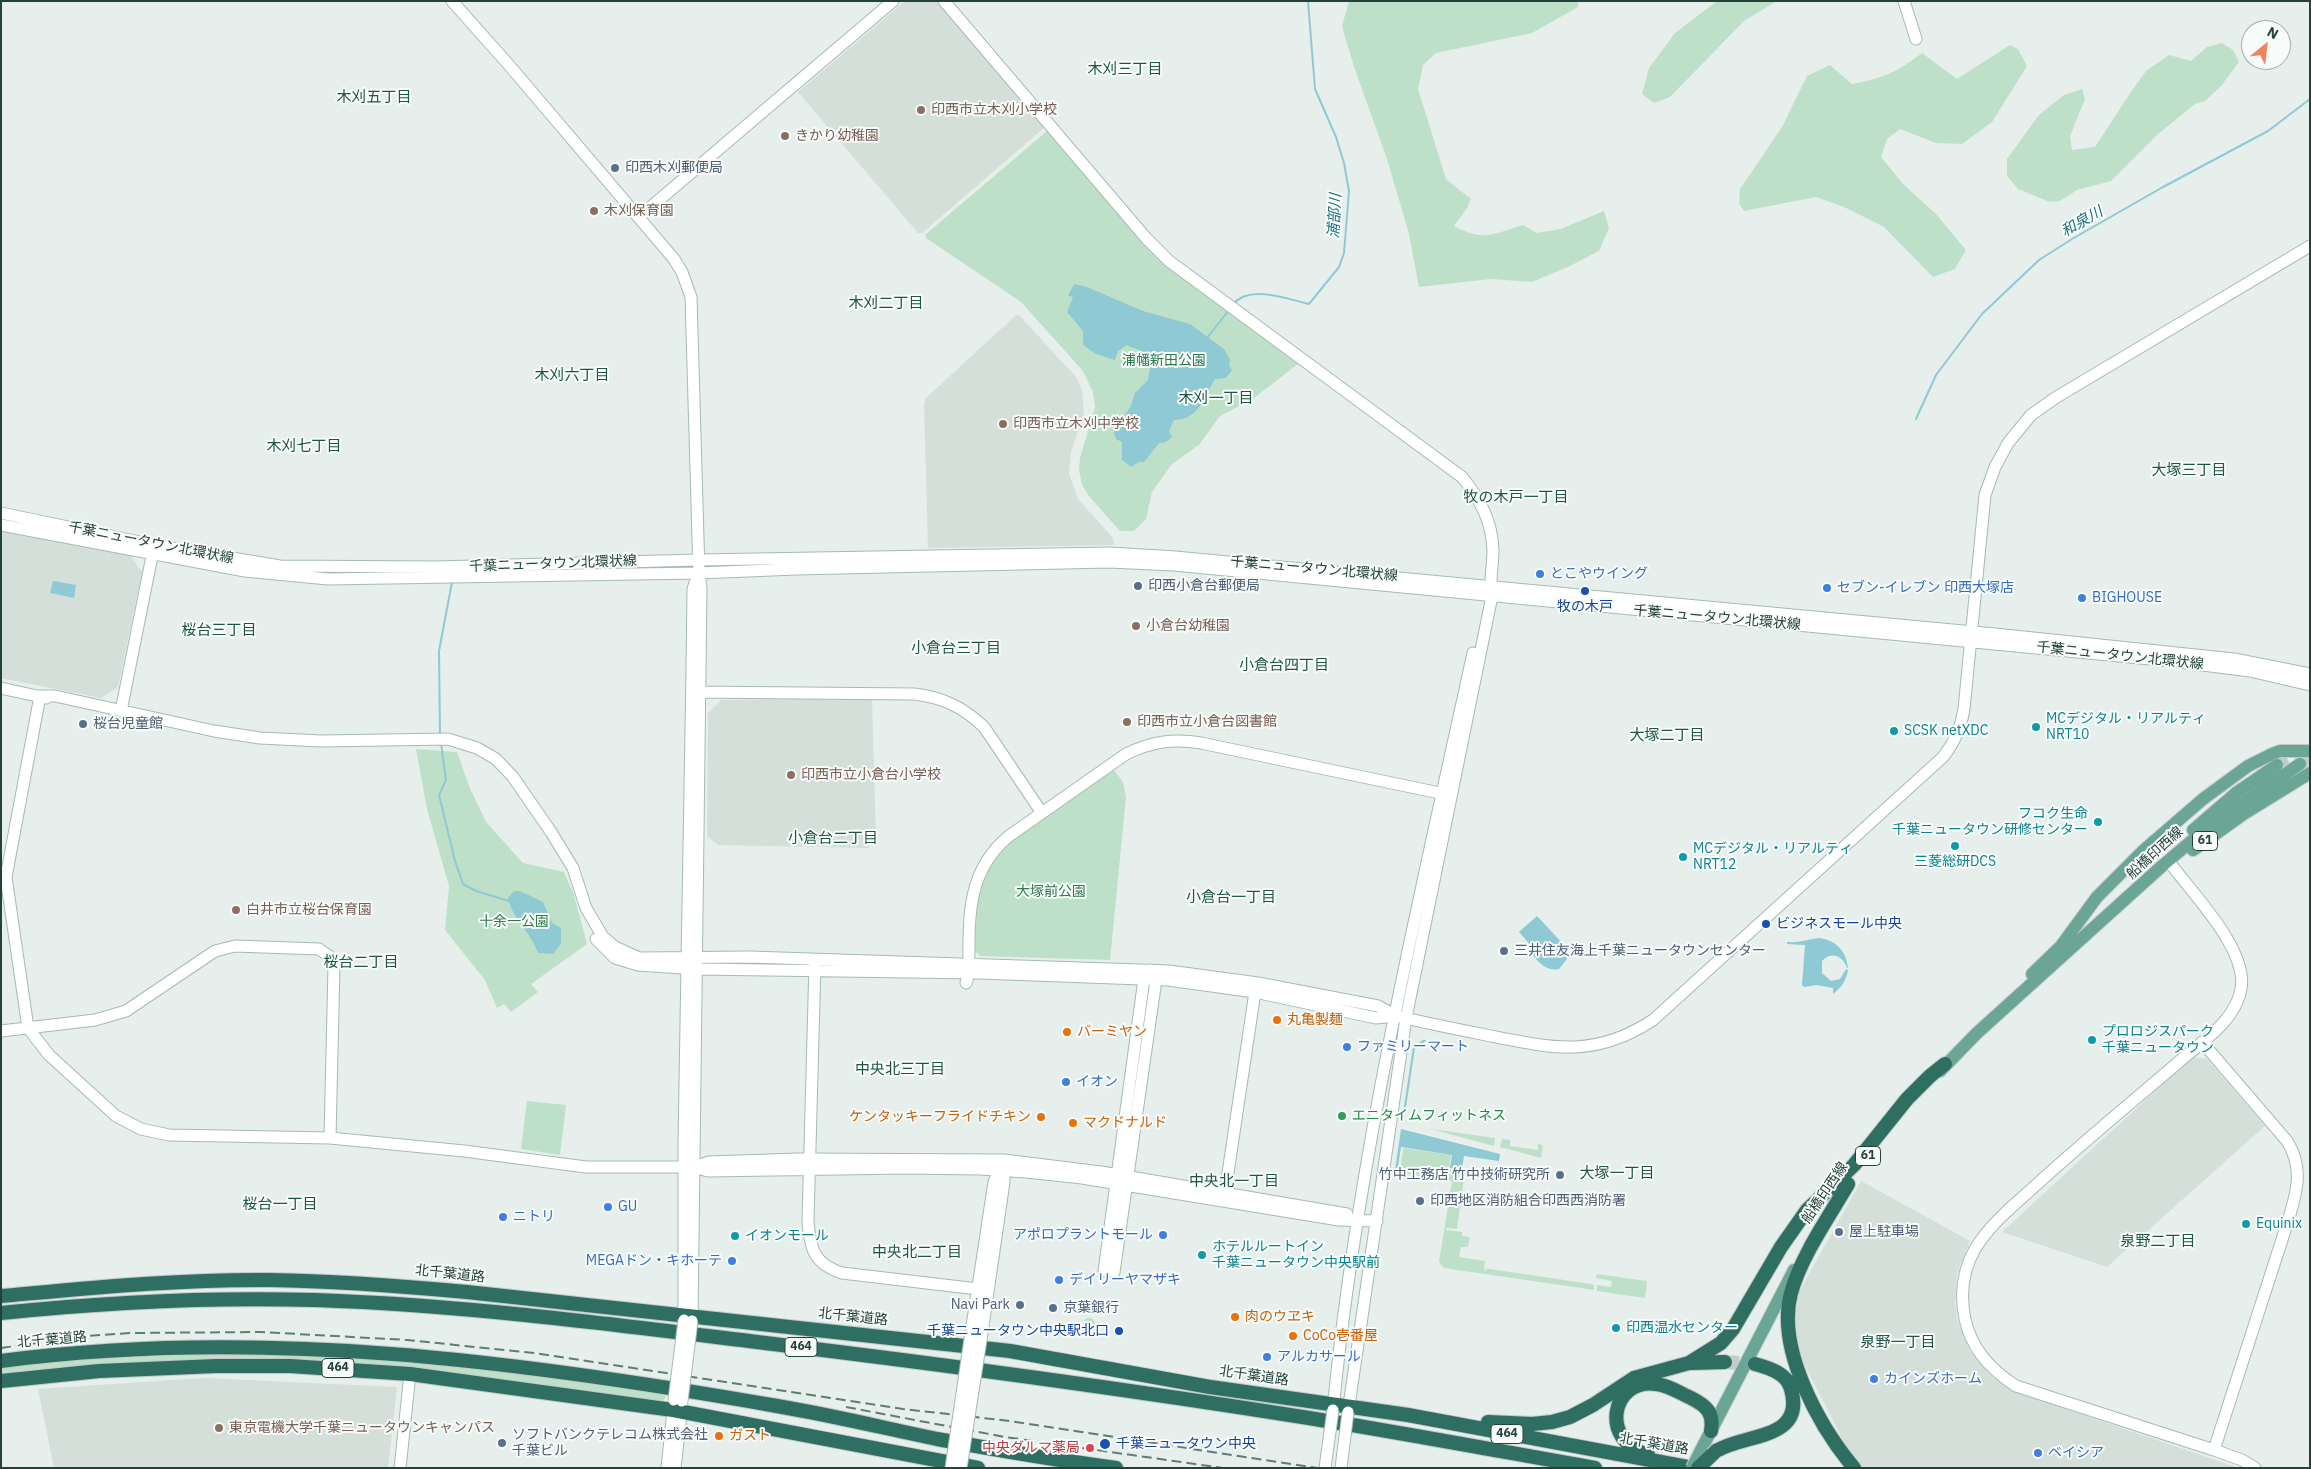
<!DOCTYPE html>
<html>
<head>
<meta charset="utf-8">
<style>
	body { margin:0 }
	#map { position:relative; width:2311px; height:1469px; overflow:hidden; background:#e6efeb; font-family:"IBM Plex Sans",sans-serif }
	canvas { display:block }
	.frame { position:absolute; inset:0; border:2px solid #24423a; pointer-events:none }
	.north { position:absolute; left:2241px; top:20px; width:50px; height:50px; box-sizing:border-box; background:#f7fbf9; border:1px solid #a3b1ad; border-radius:50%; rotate:29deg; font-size:14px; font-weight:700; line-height:20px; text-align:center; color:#24423a }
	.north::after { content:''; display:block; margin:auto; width:18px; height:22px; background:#f4845f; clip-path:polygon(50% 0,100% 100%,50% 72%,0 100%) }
</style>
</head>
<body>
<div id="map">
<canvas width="2311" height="1469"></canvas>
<div class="frame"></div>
<div class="north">N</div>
</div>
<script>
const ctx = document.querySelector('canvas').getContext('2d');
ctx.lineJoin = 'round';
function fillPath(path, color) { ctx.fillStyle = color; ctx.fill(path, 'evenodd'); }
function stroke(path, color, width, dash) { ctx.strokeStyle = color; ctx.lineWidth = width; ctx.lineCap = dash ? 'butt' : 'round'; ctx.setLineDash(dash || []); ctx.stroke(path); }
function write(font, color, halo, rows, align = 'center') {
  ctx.font = font + ' "IBM Plex Sans","Noto Sans JP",sans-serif'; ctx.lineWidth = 4; ctx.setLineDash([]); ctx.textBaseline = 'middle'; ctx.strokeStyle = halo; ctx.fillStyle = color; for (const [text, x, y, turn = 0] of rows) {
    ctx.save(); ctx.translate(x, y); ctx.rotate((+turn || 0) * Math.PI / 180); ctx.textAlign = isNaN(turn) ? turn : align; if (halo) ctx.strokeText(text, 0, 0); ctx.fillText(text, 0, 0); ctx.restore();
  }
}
fillPath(new Path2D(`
	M 905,1 L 937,1 L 1044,128 L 922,233 L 918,233 L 798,92 Z
	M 1016,315 L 1019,315 L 1076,377 L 1082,390 L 1084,414 L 1071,452 L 1069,474 L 1078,499 L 1113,538 L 1114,545 L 928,548 L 924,404 L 926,398 Z
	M 1,529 L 130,555 L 142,572 L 118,687 L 101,698 L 1,678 Z
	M 802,699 L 872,700 L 876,840 L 871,842 L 868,848 L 718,845 L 707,836 L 708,713 L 721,700 Z
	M 2192,1057 L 2207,1059 L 2265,1126 L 2107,1267 L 2002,1232 Z
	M 1861,1181 L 1970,1241 L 1957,1274 L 1955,1303 L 1957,1319 L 1969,1350 L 1992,1377 L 2006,1387 L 2025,1395 L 2239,1468 L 1863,1468 L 1844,1442 L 1805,1366 L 1799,1350 L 1795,1320 L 1799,1293 L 1806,1279 Z
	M 205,1378 L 397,1387 L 388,1468 L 54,1468 L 38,1389 Z`), '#d4dfda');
fillPath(new Path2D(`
	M 1349,1 L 1578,1 L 1578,7 L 1532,33 L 1436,53 L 1423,65 L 1418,89 L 1446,179 L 1471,199 L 1467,208 L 1454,226 C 1483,242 1494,234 1523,225 L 1537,233 L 1561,229 L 1604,211 L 1609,228 L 1599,251 L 1568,267 L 1532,282 L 1491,279 L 1419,287 L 1409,234 L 1387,159 L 1354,67 L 1342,26 Z
	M 1717,1 L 1777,1 L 1744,21 L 1670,97 L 1654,103 L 1642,94 L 1649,68 L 1675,33 Z
	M 2222,43 L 2233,50 L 2239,62 L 2221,86 L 2205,101 L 2195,104 L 2157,135 L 2111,181 L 2077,190 L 2060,201 L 2050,202 L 2018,189 L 2007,176 L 2007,159 L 2039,115 L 2064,95 L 2082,89 L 2085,99 L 2070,136 L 2072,150 L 2095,147 L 2131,92 L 2146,71 L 2169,55 L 2191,61 L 2207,47 Z
	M 2010,45 L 2018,49 L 2027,66 L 1992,122 L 1962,144 L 1936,143 L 1900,129 L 1887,139 L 1881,157 L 1903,184 L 1936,214 L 1966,250 L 1955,269 L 1933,277 L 1884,227 L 1844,207 L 1816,197 L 1744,211 L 1739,203 L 1740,189 L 1782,127 L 1807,76 L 1830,65 L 1852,84 C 1883,78 1896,73 1922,53 L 1957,79 Z
	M 1047,131 L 1162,262 L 1298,364 L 1254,398 L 1220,416 L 1199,445 L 1172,464 L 1152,492 L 1146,519 L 1134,531 L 1120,531 L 1089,496 L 1082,485 L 1079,470 L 1080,458 L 1095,407 L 1093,392 L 1083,371 L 1021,302 L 926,238 L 925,235 Z
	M 416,749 L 457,752 L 469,786 L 486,822 L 523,863 L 564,872 L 574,895 L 587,944 L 531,984 L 538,992 L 511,1012 L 504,1004 L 497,1008 L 485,980 L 445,930 L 449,886 L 427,809 Z
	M 1114,770 L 1123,782 L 1126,797 L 1110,960 L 980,956 L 975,951 L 976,907 L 981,884 L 990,864 L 1013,840 Z
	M 527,1101 L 566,1105 L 560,1155 L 521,1149 Z
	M 1431,1129 L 1495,1138 L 1494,1146 Z
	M 1502,1139 L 1510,1140 L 1510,1146 L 1538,1150 L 1538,1144 L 1543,1145 L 1541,1158 L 1500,1147 Z
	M 1403,1148 L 1451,1155 L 1449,1169 L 1465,1171 L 1457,1229 L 1447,1228 L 1446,1230 L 1462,1232 L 1462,1236 L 1470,1237 L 1468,1247 L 1461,1247 L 1459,1257 L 1485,1261 L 1484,1272 L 1486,1269 L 1490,1269 L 1591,1284 L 1594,1285 L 1594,1290 L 1444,1268 L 1439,1262 L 1452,1181 L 1400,1173 Z
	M 1597,1274 L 1647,1281 L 1645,1298 L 1597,1291 L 1597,1285 L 1611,1287 L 1612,1281 L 1596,1278 Z
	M1083 1324a6 6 0 1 1 12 0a6 6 0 1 1-12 0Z
	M 264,1354 L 370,1357 L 470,1366 L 666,1393 L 665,1398 L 659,1404 L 367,1366 L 1,1377 L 1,1368 C 89,1357 176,1355 264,1354 Z`), '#bfe0c8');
fillPath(new Path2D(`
	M 1074,284 L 1087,287 L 1143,311 L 1190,324 L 1224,349 L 1230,360 L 1229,366 L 1232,370 L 1226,378 L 1215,379 C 1204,397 1199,420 1174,420 L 1169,431 L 1172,437 L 1166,442 L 1159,443 L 1144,462 L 1139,462 L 1131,467 L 1122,460 L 1122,442 L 1116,439 L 1113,429 L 1130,408 L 1135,393 L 1148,380 L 1152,357 C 1145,350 1136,350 1127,345 L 1118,351 L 1115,360 L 1096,354 L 1083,345 L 1083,331 L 1067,312 L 1073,297 L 1068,296 Z
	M 53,581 L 76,585 L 74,598 L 50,593 Z
	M 514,891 L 520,891 L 543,902 L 552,923 L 561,928 L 561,944 L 553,954 L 538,953 C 531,932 513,920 508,898 Z
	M 1537,916 L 1565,946 L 1567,959 L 1559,969 C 1545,972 1538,961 1529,951 L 1533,948 L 1519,932 Z
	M 1820,938 C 1837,941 1846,951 1848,968 L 1847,968 C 1843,955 1831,951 1822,961 L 1822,973 L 1831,981 L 1840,979 L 1846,969 L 1848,970 C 1846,981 1842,987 1833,994 L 1833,988 L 1817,985 L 1804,987 L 1802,985 L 1805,945 L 1787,944 L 1787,942 C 1800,943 1808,939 1820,938 Z
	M 1423,1040 L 1427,1040 L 1415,1048 L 1405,1114 L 1403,1113 L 1413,1047 Z
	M 1401,1129 L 1500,1154 L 1499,1161 L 1464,1156 L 1462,1169 L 1450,1168 L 1452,1155 L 1401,1147 L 1397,1173 L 1395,1170 Z`), '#8ec9d4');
stroke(new Path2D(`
	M 1233,304 C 1250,284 1287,299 1309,304 L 1339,267 L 1344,253 L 1349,191 L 1344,163 L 1336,137 L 1315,89 L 1308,1
	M 1207,338 L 1229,310
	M 1916,419 L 1936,375 L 1982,314 L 2039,260 L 2072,239 L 2163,187 L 2268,131 L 2310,99
	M 440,736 L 439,651 L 452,582
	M 441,743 L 446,780 L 439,795 L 455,861 L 463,884 L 476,891 L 509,901`), '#8ec9d4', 2);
stroke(new Path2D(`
	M 2300,764 L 2310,758
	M 2277,765 L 2305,749`), '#bfccc8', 12, [12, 6]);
stroke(new Path2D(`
	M 1725,1362 L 1755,1364`), '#bfccc8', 14, [14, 7]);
const secondary = new Path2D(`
	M 452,1 L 508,64 L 674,259 L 682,272 L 691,297 L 699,573 L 701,588 L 692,1321
	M 944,1 L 1146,238 L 1169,261 L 1462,477 C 1480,499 1492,521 1493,550 C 1493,566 1489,581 1492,596 L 1406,1018 L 1348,1412
	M 1904,1 L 1916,39
	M 639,217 L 893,1
	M 1,513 L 154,545 L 280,566 L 436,567 L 698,560 L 1110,553 L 1175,557 L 1995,634 L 2234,659 L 2310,674
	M 1,525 L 245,571 L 328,579 L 699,573 L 796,569 L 1109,562 L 1174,565 L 2171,661 L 2250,671 L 2310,685
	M 1,688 L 46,698
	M 693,692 L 914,694 C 942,697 963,707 984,727 L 1042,813
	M 40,696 L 55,696 L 214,731 L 260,738 L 321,741 L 448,739 L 477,748 L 496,759 L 513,777 L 551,832 L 573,868 L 586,908 L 603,937 L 615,947 L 639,958 L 750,957 L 1169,971 L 1258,983 L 1378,1006 L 1396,1016 C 1426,1023 1456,1029 1486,1035 C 1551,1048 1594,1059 1653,1020 L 1943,757 C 1955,742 1961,728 1964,709 L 1985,495 L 1995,467 L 2008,443 L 2031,415 L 2055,398 L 2310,246
	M 40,696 L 6,877 L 28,1028 L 49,1055 L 116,1116 L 141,1129 L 169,1135 L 330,1138 L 464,1151 L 586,1167 L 694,1167 L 708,1171 L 905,1168 L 980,1169 L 1026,1172 L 1082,1178 L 1339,1220 L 1377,1221
	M 121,711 L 154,546
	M 2173,867 C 2196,897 2248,951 2241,989 C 2236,1020 2203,1041 2181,1060 C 2132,1102 2082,1143 2035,1186 C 2014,1205 1990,1224 1975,1249 C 1963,1270 1960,1295 1965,1319 C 1971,1348 1991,1370 2016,1386 L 2214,1450 L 2242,1460 L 2255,1468
	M 596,939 L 615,958 L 638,965 L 697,969 L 980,973 L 1168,980 L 1255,992 L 1376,1018 L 1396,1016
	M 815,963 L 808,1221 C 810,1249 814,1264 842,1273 L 978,1289
	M 966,983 L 969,973 C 969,921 965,872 1009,836 L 1126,754 C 1151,742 1173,738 1201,743 L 1449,795
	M 1,1031 L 95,1020 L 126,1011 L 215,951 L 235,946 L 319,949 L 329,956 L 334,966 L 330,1138
	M 2202,1042 L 2287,1141 C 2304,1168 2297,1192 2288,1221 L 2214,1450
	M 694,1167 L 709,1162 L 798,1159 L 1004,1160 L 1101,1172 L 1347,1214
	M 1225,1193 L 1255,992
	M 1104,1271 L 1144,979 L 1150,970 L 1156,980 L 1114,1272
	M 684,1320 L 684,1142 L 692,670 L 693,589 L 698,574
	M 970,1339 L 994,1182 L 1002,1164
	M 981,1340 L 1004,1182 L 1004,1164
	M 1333,1410 C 1357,1157 1419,901 1473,653
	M 400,1468 L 410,1374
	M 667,1468 L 674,1402
	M 675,1468 L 682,1405`);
const primary = new Path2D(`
	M 2193,830 L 2236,793 L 2277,765
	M 2193,850 L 2242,815 L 2310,773
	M 2032,974 L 2061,946 L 2097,897 L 2144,850 L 2203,799 L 2248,766 L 2272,754 L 2280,751 L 2310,751
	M 1940,1071 L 1977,1033 L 2162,866 L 2208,827 L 2300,764
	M 1701,1450 L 1794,1270`);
const highway = new Path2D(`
	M 1848,1184 C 1829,1217 1801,1256 1791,1293 C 1776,1349 1819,1426 1854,1468
	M 1,1296 C 91,1288 180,1279 270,1280 C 336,1281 401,1286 467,1292 L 1010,1351 L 1210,1387 L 1408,1415 L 1693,1468
	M 1,1313 C 106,1302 210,1297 315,1300 C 463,1305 611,1324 757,1342 C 941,1364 1125,1389 1309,1418 C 1404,1433 1499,1451 1595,1468
	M 1,1361 C 262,1327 520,1361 777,1406 C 831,1415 884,1428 937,1439 C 997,1450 1056,1460 1116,1468
	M 1692,1363 L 1725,1362
	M 1,1381 L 99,1371 L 216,1366 L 290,1366 L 410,1374 L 673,1410 L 978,1468
	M 1488,1422 L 1532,1424 L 1552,1422 L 1570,1417 L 1593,1405 L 1634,1378 L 1689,1363 L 1721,1343 L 1733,1329 L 1781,1247 L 1807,1210 L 1854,1165 L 1907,1099 L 1930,1076 L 1945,1064
	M 1716,1451 C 1744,1433 1806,1441 1791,1389 C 1787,1373 1769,1368 1755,1364
	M 1648,1455 C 1599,1441 1611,1378 1656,1384 C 1668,1385 1680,1393 1691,1398 C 1707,1406 1714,1413 1711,1431`);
stroke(secondary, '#a4bbb3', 13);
stroke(primary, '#c2cac8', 14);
stroke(highway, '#c2cac8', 16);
stroke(secondary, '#fff', 11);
stroke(primary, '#6aa596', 12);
stroke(highway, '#2f6f62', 14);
stroke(new Path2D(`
	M 1,1348 L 87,1336 L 131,1333 L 261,1332 L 407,1340 L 534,1353 L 903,1409 L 1010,1421 L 1317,1468
	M 846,1407 L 1005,1437 L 1223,1468`), '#5f7d75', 2, [10, 5]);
const secondaryBridge = new Path2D(`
	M 674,1400 L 684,1320
	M 682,1401 L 692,1321
	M 951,1468 L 970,1339
	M 961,1468 L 981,1340
	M 1325,1468 L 1333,1410
	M 1341,1468 L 1348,1412`);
const primaryBridge = new Path2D(`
	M 1692,1468 L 1701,1450`);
const highwayBridge = new Path2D(`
	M 1698,1468 L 1716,1451`);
stroke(secondaryBridge, '#a4bbb3', 13, []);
stroke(primaryBridge, '#c2cac8', 14, []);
stroke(highwayBridge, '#c2cac8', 16, []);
stroke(secondaryBridge, '#fff', 11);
stroke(primaryBridge, '#6aa596', 12);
stroke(highwayBridge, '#2f6f62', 14);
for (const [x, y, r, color] of [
	[921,110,5,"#8d6e63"],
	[785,136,5,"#8d6e63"],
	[615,168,5,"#5c6f8a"],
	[594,211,5,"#8d6e63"],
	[1003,424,5,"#8d6e63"],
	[1540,574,5,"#3f7fe0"],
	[1138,586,5,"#5c6f8a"],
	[1827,588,5,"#3f7fe0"],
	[1585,591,5,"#1a4fb4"],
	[2082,598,5,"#3f7fe0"],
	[1136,626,5,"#8d6e63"],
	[1127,722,5,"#8d6e63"],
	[83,724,5,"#5c6f8a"],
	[2036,727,5,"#0f9aa8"],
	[1894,731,5,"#0f9aa8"],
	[791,775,5,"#8d6e63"],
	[2098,822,5,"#0f9aa8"],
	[1955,846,5,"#0f9aa8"],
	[1683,857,5,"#0f9aa8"],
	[236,910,5,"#8d6e63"],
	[1766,924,5,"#1a4fb4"],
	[1504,951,5,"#5c6f8a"],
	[1277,1020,5,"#e8710a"],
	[1067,1032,5,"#e8710a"],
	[2092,1040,5,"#0f9aa8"],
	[1347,1047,5,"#3f7fe0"],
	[1066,1082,5,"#3f7fe0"],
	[1342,1116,5,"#2e9e5b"],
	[1041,1117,5,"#e8710a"],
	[1073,1123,5,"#e8710a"],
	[1560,1175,5,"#5c6f8a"],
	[1420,1201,5,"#5c6f8a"],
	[608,1207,5,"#3f7fe0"],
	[503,1217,5,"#3f7fe0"],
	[2246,1224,5,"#0f9aa8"],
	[1839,1232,5,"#5c6f8a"],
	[1163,1235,5,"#3f7fe0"],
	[735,1236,5,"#0f9aa8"],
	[1202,1255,5,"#0f9aa8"],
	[732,1261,5,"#3f7fe0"],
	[1059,1280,5,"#3f7fe0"],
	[1020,1305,5,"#5c6f8a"],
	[1053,1308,5,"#5c6f8a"],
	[1235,1317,5,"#e8710a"],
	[1616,1328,5,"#0f9aa8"],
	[1119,1331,5,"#1a4fb4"],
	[1293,1336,5,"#e8710a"],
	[1267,1357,5,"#3f7fe0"],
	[1874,1379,5,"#3f7fe0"],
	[219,1428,5,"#8d6e63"],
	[719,1436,5,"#e8710a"],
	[502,1443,5,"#5c6f8a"],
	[1105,1444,6,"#1a4fb4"],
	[1090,1448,5,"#e0444e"],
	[2038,1453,5,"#3f7fe0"]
]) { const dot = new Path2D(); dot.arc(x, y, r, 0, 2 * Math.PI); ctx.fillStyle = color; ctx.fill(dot); stroke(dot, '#f7fbf9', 2); }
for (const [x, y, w] of [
	[2205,841,25],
	[1868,1156,25],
	[801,1347,32],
	[338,1368,32],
	[1507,1434,32]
]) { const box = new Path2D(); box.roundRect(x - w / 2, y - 9.5, w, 19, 4); ctx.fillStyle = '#f7fbf9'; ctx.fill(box); stroke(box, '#24423a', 1); }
write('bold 12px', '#24423a', null, [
	["61",2205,841],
	["61",1868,1156],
	["464",801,1347],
	["464",338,1368],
	["464",1507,1434]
]);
write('14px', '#785e54', '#f7fbf9', [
	["印西市立木刈小学校",931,110],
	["きかり幼稚園",795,136],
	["木刈保育園",604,211],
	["印西市立木刈中学校",1013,424],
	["小倉台幼稚園",1146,626],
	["印西市立小倉台図書館",1137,722],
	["印西市立小倉台小学校",801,775],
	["白井市立桜台保育園",246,910],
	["東京電機大学千葉ニュータウンキャンパス",229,1428]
], 'left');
write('14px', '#4e5e75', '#f7fbf9', [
	["印西木刈郵便局",625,168],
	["印西小倉台郵便局",1148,586],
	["桜台児童館",93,724],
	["三井住友海上千葉ニュータウンセンター",1514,951],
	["竹中工務店 竹中技術研究所",1550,1175,"right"],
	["印西地区消防組合印西西消防署",1430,1201],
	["屋上駐車場",1849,1232],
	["Navi Park",1010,1305,"right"],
	["京葉銀行",1063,1308],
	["ソフトバンクテレコム株式会社",512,1435],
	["千葉ビル",512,1451]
], 'left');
write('14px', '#2d7a4b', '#f7fbf9', [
	["浦幡新田公園",1164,361],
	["大塚前公園",1051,892],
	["十余一公園",514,922]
]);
write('14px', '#24423a', '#f7fbf9', [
	["千葉ニュータウン北環状線",151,543,11],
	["千葉ニュータウン北環状線",553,564,-2],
	["千葉ニュータウン北環状線",1314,569,5],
	["千葉ニュータウン北環状線",1717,618,5],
	["千葉ニュータウン北環状線",2120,656,6],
	["船橋印西線",2155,853,-42],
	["船橋印西線",1825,1193,-56],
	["北千葉道路",450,1274,6],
	["北千葉道路",853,1317,6],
	["北千葉道路",52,1340,-5],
	["北千葉道路",1254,1376,8],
	["北千葉道路",1654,1444,10]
]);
write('14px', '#366cbe', '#f7fbf9', [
	["とこやウイング",1550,574],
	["セブン-イレブン 印西大塚店",1837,588],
	["BIGHOUSE",2092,598],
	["ファミリーマート",1357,1047],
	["イオン",1076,1082],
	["GU",618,1207],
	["ニトリ",513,1217],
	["アポロプラントモール",1153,1235,"right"],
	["MEGAドン・キホーテ",722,1261,"right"],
	["デイリーヤマザキ",1069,1280],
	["アルカサール",1277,1357],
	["カインズホーム",1884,1379],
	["ベイシア",2048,1453]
], 'left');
write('14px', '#164399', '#f7fbf9', [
	["牧の木戸",1585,607,"center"],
	["ビジネスモール中央",1776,924],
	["千葉ニュータウン中央駅北口",1109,1331,"right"],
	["千葉ニュータウン中央",1116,1444]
], 'left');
write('14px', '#0d838f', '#f7fbf9', [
	["MCデジタル・リアルティ",2046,719],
	["NRT10",2046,735],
	["SCSK netXDC",1904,731],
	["フコク生命",2088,814,"right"],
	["千葉ニュータウン研修センター",2088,830,"right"],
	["MCデジタル・リアルティ",1693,849],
	["NRT12",1693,865],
	["三菱総研DCS",1955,862,"center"],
	["プロロジスパーク",2102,1032],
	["千葉ニュータウン",2102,1048],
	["Equinix",2256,1224],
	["イオンモール",745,1236],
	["ホテルルートイン",1212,1247],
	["千葉ニュータウン中央駅前",1212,1263],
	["印西温水センター",1626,1328]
], 'left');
write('14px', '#c56008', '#f7fbf9', [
	["丸亀製麺",1287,1020],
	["バーミヤン",1077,1032],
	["ケンタッキーフライドチキン",1031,1117,"right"],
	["マクドナルド",1083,1123],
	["肉のウヱキ",1245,1317],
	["CoCo壱番屋",1303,1336],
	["ガスト",729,1436]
], 'left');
write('14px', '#27864d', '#f7fbf9', [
	["エニタイムフィットネス",1352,1116]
], 'left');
write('14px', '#be3a42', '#f7fbf9', [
	["中央ダルマ薬局",1080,1448]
], 'right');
write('15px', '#1f5548', '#f7fbf9', [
	["木刈三丁目",1125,70],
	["木刈五丁目",374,98],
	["木刈二丁目",886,304],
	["木刈六丁目",572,376],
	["木刈一丁目",1216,399],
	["木刈七丁目",304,447],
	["大塚三丁目",2189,471],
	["牧の木戸一丁目",1516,498],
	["桜台三丁目",219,631],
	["小倉台三丁目",956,649],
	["小倉台四丁目",1284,666],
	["大塚二丁目",1667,736],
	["小倉台二丁目",833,839],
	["小倉台一丁目",1231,898],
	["桜台二丁目",361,963],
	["中央北三丁目",900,1070],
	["大塚一丁目",1617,1174],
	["中央北一丁目",1234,1182],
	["桜台一丁目",280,1205],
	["泉野二丁目",2158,1242],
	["中央北二丁目",917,1253],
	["泉野一丁目",1898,1343]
]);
write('italic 15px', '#1c6f80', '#f7fbf9', [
	["浦部川",1335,216,-87],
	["和泉川",2082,222,-30]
]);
</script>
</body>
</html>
